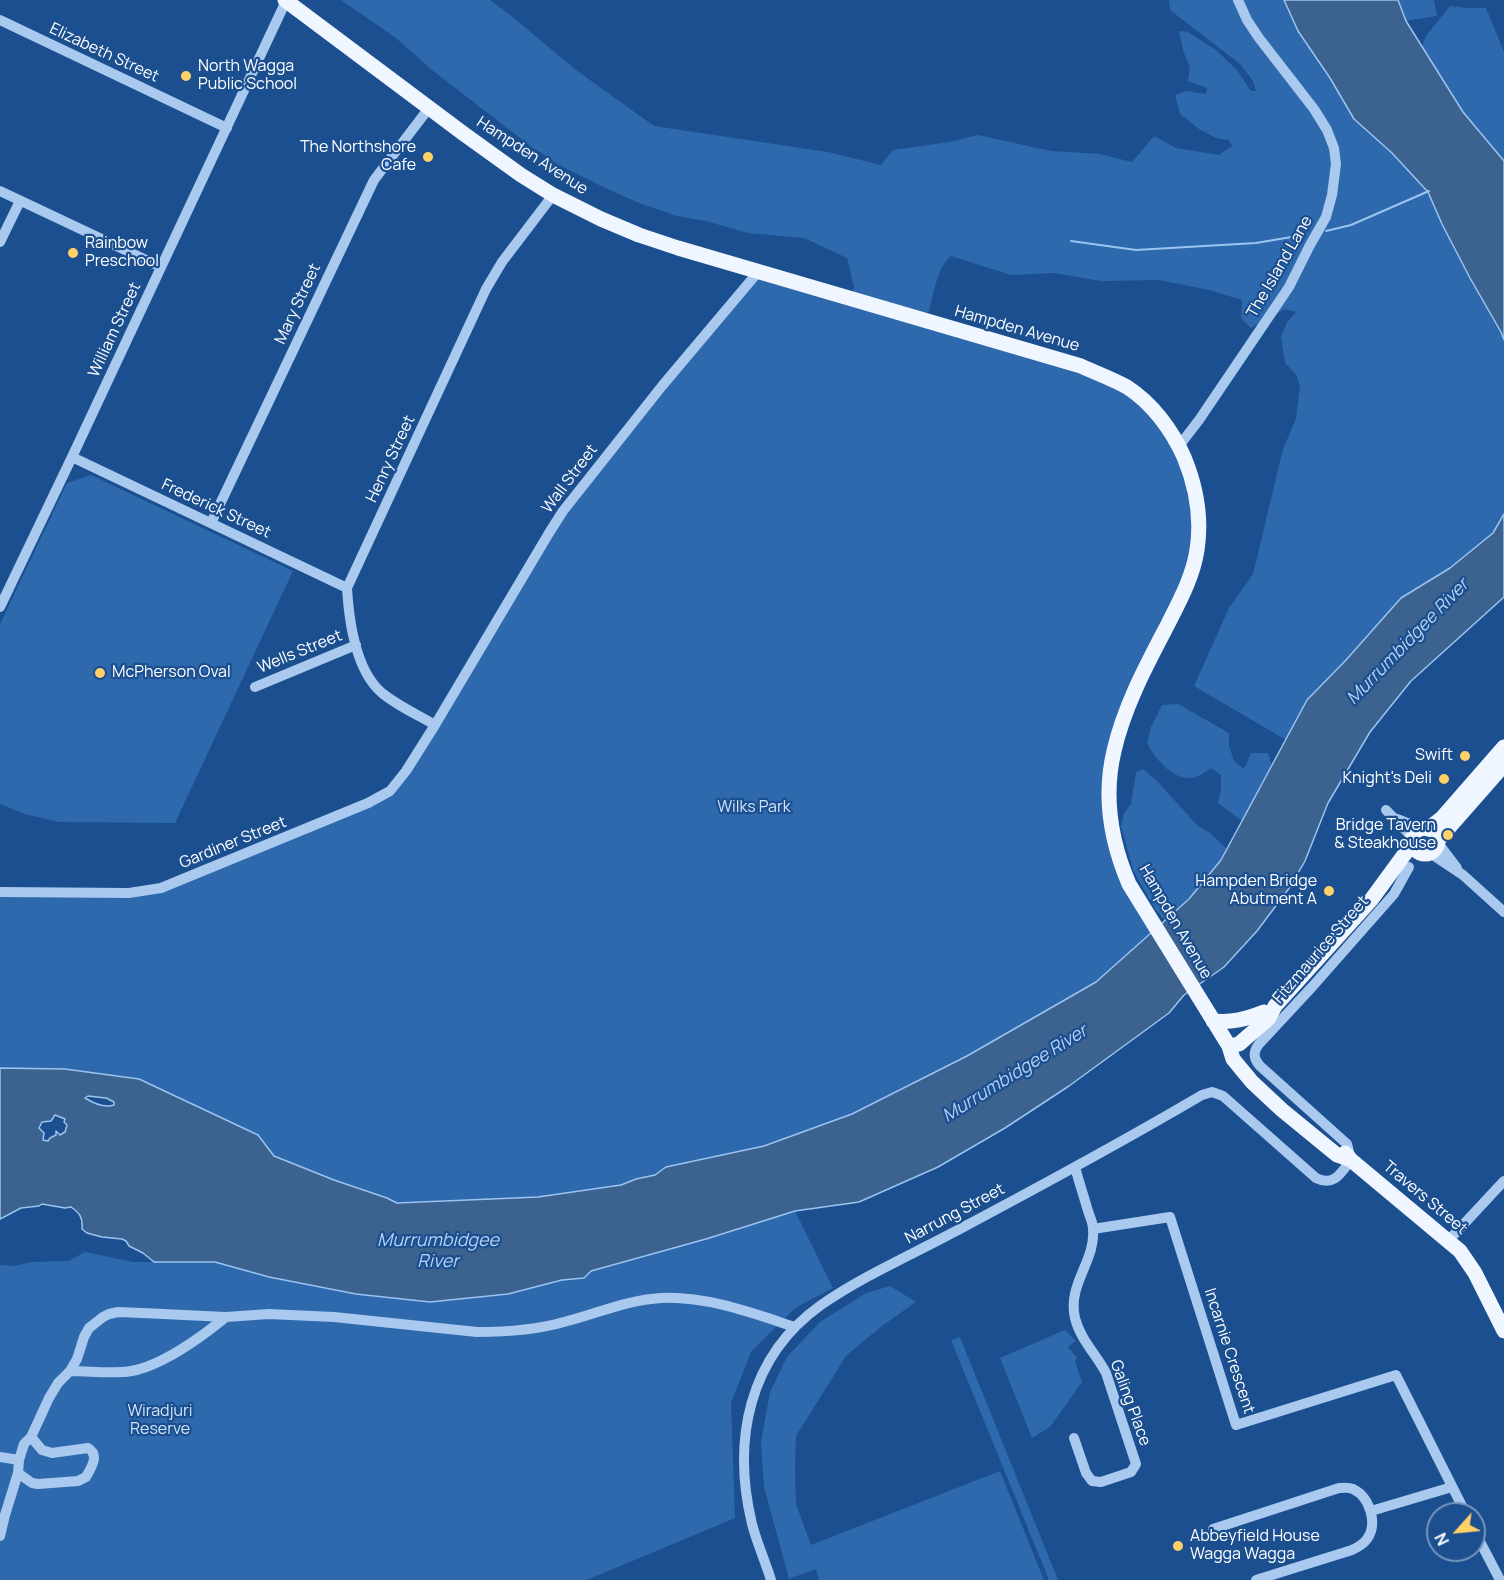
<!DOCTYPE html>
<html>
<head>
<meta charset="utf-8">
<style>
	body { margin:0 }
	#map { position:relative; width:1504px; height:1580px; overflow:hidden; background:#1b4f8f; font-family:Manrope,sans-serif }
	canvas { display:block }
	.north { position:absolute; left:1426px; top:1502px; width:60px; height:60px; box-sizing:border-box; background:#1b4f8f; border:2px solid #7695bc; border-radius:50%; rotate:243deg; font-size:16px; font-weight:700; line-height:24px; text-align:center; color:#fff }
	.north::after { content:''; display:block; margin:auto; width:21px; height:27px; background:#ffd166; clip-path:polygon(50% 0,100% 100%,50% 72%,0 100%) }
</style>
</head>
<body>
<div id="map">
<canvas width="1504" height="1580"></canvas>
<div class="north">N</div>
</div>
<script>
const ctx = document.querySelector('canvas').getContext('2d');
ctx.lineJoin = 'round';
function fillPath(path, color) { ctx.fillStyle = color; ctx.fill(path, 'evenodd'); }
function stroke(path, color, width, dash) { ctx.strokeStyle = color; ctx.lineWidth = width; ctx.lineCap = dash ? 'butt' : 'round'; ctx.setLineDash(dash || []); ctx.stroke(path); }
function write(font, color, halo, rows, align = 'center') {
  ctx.font = font + ' Manrope,sans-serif'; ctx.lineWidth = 4.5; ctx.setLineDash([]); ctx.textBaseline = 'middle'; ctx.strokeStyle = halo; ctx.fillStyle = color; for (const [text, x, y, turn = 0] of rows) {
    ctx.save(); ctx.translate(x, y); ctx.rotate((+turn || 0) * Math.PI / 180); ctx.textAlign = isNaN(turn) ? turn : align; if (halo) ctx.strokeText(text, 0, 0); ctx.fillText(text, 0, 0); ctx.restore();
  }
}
fillPath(new Path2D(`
	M 341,0 L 490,0 L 509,14 L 576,70 L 654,126 L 828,152 L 881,165 L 893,150 L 949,142 L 978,135 L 1051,151 L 1099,154 L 1132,162 L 1154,136 L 1176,148 L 1219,155 L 1232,146 L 1229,140 L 1216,138 L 1199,129 L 1180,114 L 1175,95 L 1186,91 L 1206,94 L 1207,88 L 1188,81 L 1190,68 L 1183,50 L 1179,31 L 1188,32 L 1216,50 L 1237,70 L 1251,91 L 1256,91 L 1253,81 L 1240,64 L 1170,10 L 1169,0 L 1284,0 L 1298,31 L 1330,78 L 1354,119 L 1392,153 L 1428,192 L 1442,224 L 1470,278 L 1502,332 L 1504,340 L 1504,514 L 1493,533 L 1450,568 L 1401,598 L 1346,660 L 1307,700 L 1286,740 L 1194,686 L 1229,608 L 1253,574 L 1283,449 L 1296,419 L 1300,386 L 1296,374 L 1285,363 L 1281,337 L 1287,322 L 1296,312 L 1285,309 L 1251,328 L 1241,318 L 1242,300 L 1209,290 L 1159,280 L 1101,281 L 1054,273 L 1011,275 L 951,256 C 938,265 933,296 929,311 L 926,314 L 1061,360 L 1148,405 L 1190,472 L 1197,551 L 1134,689 L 1109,806 L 1152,931 L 1096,982 L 967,1056 L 852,1114 L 764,1146 L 666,1167 L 655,1175 L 636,1179 L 621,1185 L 538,1197 L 397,1203 L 387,1198 L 334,1180 L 274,1156 L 258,1135 L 140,1079 L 65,1069 L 0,1068 L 0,892 L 146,891 L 390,791 L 549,533 L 758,272 L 851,299 L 854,287 L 847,258 L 804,238 L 748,233 L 706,221 L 677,216 L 639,203 L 601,186 L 559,165 L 529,145 L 432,70 L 396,38 Z
	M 1398,0 L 1434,0 L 1437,16 L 1406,21 Z
	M 1450,6 L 1467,8 L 1486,8 L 1504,52 L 1504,161 L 1463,112 L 1422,47 L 1426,36 Z
	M 91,475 L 293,571 L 175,823 L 59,822 L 25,814 L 0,804 L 0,624 L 67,483 Z
	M 1178,704 L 1229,733 L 1229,746 L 1234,761 L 1244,769 L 1251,753 L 1268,753 L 1272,766 L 1242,821 L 1218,803 L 1221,789 L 1221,775 L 1211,768 C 1205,772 1197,778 1190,778 C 1171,779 1155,758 1147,743 L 1151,727 L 1162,705 Z
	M 1143,769 L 1157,781 L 1198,826 L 1210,833 L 1227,849 C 1212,877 1188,900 1165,921 L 1155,909 L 1133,870 L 1121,826 L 1124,813 L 1131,804 L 1136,772 Z
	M 795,1211 L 833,1288 L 795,1308 L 751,1352 L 731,1403 L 735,1518 L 587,1580 L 0,1580 L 0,1265 L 15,1266 L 30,1262 L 69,1261 L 85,1252 L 133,1262 L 215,1262 L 269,1277 L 356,1294 L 430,1302 L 508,1294 L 562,1280 L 584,1278 L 590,1271 L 706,1239 Z
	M 890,1286 L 916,1302 L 882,1326 L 846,1356 L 796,1436 L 795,1468 L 796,1504 L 811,1545 L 1000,1471 L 1044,1580 L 819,1580 L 816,1569 L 789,1579 L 764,1487 L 761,1442 L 770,1392 L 787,1357 L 820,1322 L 866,1293 Z
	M 1065,1330 L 1076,1341 L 1068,1347 L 1077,1358 L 1075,1361 L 1082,1382 L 1050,1427 L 1032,1438 L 1000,1358 Z
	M 960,1337 L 1058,1580 L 1049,1580 L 951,1340 Z`), '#2e69ad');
const water = new Path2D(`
	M 1284,0 L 1398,0 L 1406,21 L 1463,112 L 1504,161 L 1504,340 L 1501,332 L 1470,278 L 1442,224 L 1428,192 L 1392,153 L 1354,119 L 1330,78 L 1298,31 Z
	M 1504,514 L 1504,597 L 1411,681 L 1370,732 L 1328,803 L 1305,861 L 1290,887 L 1257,931 L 1224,967 L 1184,995 L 1169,1013 L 1069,1086 L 1005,1128 L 938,1167 L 859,1202 L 795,1211 L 706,1239 L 591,1271 L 584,1278 L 562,1280 L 508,1294 L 430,1302 L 356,1294 L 269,1277 L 215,1262 L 154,1262 L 143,1253 L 129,1246 L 126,1241 L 122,1239 L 102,1237 L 87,1233 L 82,1229 C 83,1218 80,1213 71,1207 L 65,1208 L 42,1204 L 39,1206 L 21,1208 L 0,1219 L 0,1068 L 65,1069 L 139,1079 L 258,1135 L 274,1156 L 334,1180 L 387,1198 L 397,1203 L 538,1197 L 621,1185 L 636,1179 L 655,1175 L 666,1167 L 764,1146 L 852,1114 L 967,1056 L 1096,982 L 1189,899 L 1221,860 L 1307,700 L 1346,660 L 1401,598 L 1450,568 L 1493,533 ZM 88,1096 L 106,1098 L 114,1102 L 114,1105 C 105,1108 93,1103 85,1098 ZM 55,1115 L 65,1119 L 64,1122 L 67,1125 L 65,1132 L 60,1135 L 56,1131 L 56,1135 L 50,1138 L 48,1141 L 43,1140 L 44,1133 L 39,1128 L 42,1122 L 51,1121 Z`);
fillPath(water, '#3c6290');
stroke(water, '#9cc4f0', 1.5);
stroke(new Path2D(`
	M 1326,231 L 1351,225 L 1429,191
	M 1071,241 L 1136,250 L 1256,243 L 1303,235`), '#9cc4f0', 2);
stroke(new Path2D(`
	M 0,20 L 227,128
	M 0,191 L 161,267
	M 0,242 L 20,201
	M 1179,446 L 1199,420 L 1289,287 L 1310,245 L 1326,217 L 1332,195 L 1336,164 L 1334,148 L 1327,130 L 1314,109 L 1259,38 L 1247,20 L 1238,0
	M 72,457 L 347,588
	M 211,523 L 374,180 L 429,108
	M 0,607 L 72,457 L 286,1
	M 255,687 L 356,645
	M 435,725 C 418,715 398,706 382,693 C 355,670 349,621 347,588 L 486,289 L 502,262 L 553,195
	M 1386,810 L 1412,837
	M 1397,819 L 1420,828
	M 1438,843 L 1457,868
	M 1430,853 L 1463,875 L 1504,912
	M 0,892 L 129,893 L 161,888 L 368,803 L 390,791 L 406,771 L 435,725 L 549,533 L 563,511 L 662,386 L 758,272
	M 1093,1229 L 1170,1217 L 1236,1425 L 1396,1375 L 1466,1514
	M 1448,1241 L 1504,1181
	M 70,1371 C 87,1371 104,1373 121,1372 C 155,1372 200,1338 226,1317
	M 1074,1438 L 1086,1473 L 1092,1481 L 1101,1482 L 1131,1472 L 1136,1464 L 1106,1373 C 1096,1354 1080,1339 1075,1318 C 1067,1284 1096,1261 1093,1229 C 1093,1223 1090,1217 1088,1211 C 1084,1197 1079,1182 1075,1167
	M 0,1457 L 19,1460
	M 18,1473 L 32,1483 L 38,1484 L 78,1481 L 86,1477 C 91,1468 100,1455 88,1448 L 52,1453 L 42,1450 L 31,1437
	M 1371,1511 L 1452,1487
	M 1213,1529 L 1339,1488 C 1343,1488 1348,1487 1353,1489 C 1370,1497 1378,1524 1367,1539 C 1363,1545 1358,1547 1352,1550 L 1256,1580
	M 1474,1530 L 1500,1580
	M 0,1536 L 5,1515 L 18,1473 L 19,1460 L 24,1444 L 31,1437 L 49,1398 L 58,1383 L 70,1371 L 77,1359 L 84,1337 L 89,1328 L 103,1317 L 109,1314 L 118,1312 L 142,1313 L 226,1317 L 269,1314 L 334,1317 L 477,1332 C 506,1332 536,1330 564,1322 C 596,1314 627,1300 661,1298 C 707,1296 752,1313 795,1327
	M 771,1580 C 765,1561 757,1543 752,1524 C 732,1441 748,1357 821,1305 C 863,1276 911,1255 956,1231 C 1039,1187 1122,1142 1202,1095 L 1212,1092 L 1223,1096 L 1316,1178 C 1334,1187 1341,1173 1351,1160 L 1347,1144 L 1260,1066 C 1253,1058 1253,1052 1259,1044 L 1312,987 L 1394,894 L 1409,867`), '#a9c9ee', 10);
stroke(new Path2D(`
	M 285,0 L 464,134 L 521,175 L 553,195 L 601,219 L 639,235 L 678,248 L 1081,366 C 1096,373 1113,379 1127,387 C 1152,403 1172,430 1184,457 C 1196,486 1202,518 1197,550 C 1193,577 1179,602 1167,626 C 1146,666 1124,707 1114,751 C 1103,797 1111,842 1129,884 L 1229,1046 L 1233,1059 L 1252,1082 L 1282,1110 L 1337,1155 L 1351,1160
	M1412 841a13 13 0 1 1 26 0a13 13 0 1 1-26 0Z
	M 1428,829 L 1442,818 L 1504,747
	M 1438,840 L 1504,765
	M 1213,1021 C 1232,1023 1246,1019 1264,1012
	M 1229,1046 L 1239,1044 L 1269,1018 L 1275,1006 L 1371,900 L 1412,844
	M 1345,1153 L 1351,1160 L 1460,1251 L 1475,1273 L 1504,1331`), '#f0f6ff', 15);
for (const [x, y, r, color] of [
	[186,76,6,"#ffd166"],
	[428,157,6,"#ffd166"],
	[73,253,6,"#ffd166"],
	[100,673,6,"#ffd166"],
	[1465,756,6,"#ffd166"],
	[1444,779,6,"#ffd166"],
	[1448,835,6,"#ffd166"],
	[1329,891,6,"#ffd166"],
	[1178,1546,6,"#ffd166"]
]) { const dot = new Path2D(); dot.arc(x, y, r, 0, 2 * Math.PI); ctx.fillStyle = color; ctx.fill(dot); stroke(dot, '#1b4f8f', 2); }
write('16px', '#fff', '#1b4f8f', [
	["Elizabeth Street",104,53,25],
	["Hampden Avenue",532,156,33],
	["The Island Lane",1280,267,-60],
	["Mary Street",298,304,-65],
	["Hampden Avenue",1017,329,16],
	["William Street",115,330,-65],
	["Henry Street",391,459,-65],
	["Wall Street",570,479,-53],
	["Frederick Street",216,509,25],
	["Wells Street",300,652,-22],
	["Gardiner Street",233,843,-22],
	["Hampden Avenue",1175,922,60],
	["Fitzmaurice Street",1321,950,-49],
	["Travers Street",1425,1198,40],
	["Narrung Street",955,1214,-28],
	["Incarnie Crescent",1229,1351,72],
	["Galing Place",1130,1403,70]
]);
write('16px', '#fff', '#1b4f8f', [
	["North Wagga",198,67,"left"],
	["Public School",198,85,"left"],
	["The Northshore",416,148],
	["Cafe",416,166],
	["Rainbow",85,244,"left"],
	["Preschool",85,262,"left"],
	["McPherson Oval",112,673,"left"],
	["Swift",1453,756],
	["Knight's Deli",1432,779],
	["Bridge Tavern",1436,826],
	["& Steakhouse",1436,844],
	["Hampden Bridge",1317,882],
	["Abutment A",1317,900],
	["Abbeyfield House",1190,1537,"left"],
	["Wagga Wagga",1190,1555,"left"]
], 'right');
write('16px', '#cfe3fa', '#1b4f8f', [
	["Wilks Park",754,808],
	["Wiradjuri",160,1412],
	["Reserve",160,1430]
]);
write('italic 18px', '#b5d3f5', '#1b4f8f', [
	["Murrumbidgee River",1408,642,-46],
	["Murrumbidgee River",1015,1074,-32],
	["Murrumbidgee",438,1241],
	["River",438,1262]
]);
</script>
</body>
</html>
